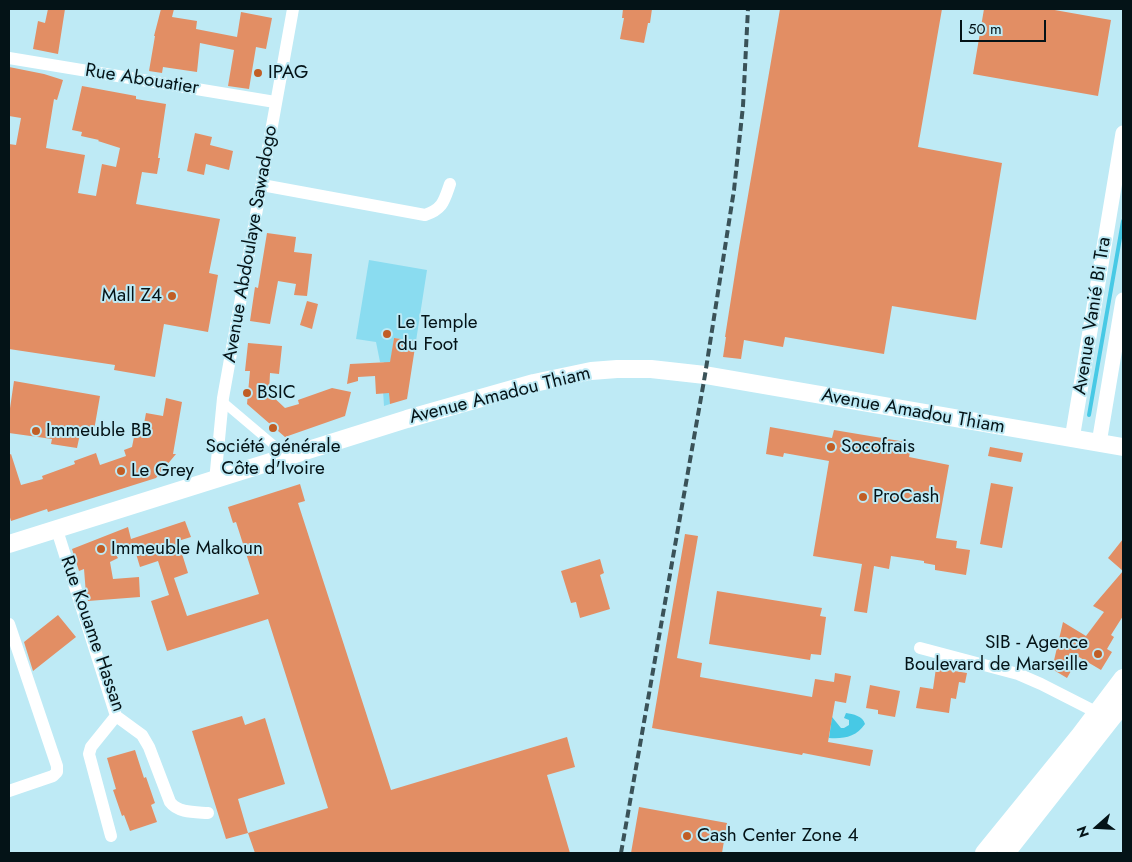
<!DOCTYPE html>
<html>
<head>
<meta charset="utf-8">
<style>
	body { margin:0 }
	#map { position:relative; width:1132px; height:862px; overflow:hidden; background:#beeaf5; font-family:Jost,sans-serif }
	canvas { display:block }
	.frame { position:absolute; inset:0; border:10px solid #041317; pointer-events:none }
	.north { position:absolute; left:1072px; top:802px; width:50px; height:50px; -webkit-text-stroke:4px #beeaf5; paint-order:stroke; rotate:251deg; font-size:14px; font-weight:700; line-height:20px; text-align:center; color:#041317 }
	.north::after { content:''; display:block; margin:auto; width:18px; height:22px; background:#041317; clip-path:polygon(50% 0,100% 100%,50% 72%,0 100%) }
	.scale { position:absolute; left:960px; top:20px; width:86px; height:22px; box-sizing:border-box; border:2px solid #041317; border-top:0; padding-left:6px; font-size:15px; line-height:18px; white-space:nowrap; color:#041317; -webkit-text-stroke:4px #beeaf5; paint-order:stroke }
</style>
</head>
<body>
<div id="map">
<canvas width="1132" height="862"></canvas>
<div class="frame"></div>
<div class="north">N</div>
<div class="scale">50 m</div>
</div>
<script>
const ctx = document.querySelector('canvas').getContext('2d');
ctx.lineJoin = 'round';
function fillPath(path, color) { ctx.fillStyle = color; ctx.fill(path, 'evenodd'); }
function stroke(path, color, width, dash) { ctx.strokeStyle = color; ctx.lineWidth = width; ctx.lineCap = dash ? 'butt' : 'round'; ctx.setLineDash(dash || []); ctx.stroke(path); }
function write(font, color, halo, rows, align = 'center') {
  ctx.font = font + ' Jost,sans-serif'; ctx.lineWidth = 4; ctx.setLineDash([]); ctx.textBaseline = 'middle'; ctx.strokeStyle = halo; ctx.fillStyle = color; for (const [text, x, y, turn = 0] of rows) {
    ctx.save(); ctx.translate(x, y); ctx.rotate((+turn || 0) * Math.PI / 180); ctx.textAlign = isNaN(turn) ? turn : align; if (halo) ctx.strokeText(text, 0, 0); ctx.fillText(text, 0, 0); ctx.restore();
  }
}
fillPath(new Path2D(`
	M 369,260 L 427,270 L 416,341 L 394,338 L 389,374 L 390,404 L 384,406 L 382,375 L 384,362 L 380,362 L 376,342 L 356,339 Z`), '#8adcf0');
fillPath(new Path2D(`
	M 846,713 C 853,714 863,716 865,724 C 856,737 844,739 829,738 L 832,717 L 841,728 L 844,728 L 849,725 L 849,720 L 844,718 Z`), '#47c9e5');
stroke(new Path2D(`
	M 1089,415 L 1123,221`), '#47c9e5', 4);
fillPath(new Path2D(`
	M 48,9 L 65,9 L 58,54 L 33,49 L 38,21 L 45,23 Z
	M 161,9 L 174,9 L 172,17 L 197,21 L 196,29 L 237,37 L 241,12 L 272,18 L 266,49 L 256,47 L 249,89 L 228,86 L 234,50 L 200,43 L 197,72 L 163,67 L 162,73 L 149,71 L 155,36 L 154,36 Z
	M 623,9 L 652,9 L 650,23 L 648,23 L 644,43 L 620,39 L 624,18 L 622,18 Z
	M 780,9 L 942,9 L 918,147 L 1002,163 L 976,320 L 892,306 L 884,354 L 785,337 L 783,347 L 744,340 L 741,359 L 723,357 L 726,337 L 725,337 L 739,248 Z
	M 984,9 L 1049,9 L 1111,20 L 1098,96 L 973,74 Z
	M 9,67 L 44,74 L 63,80 L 57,100 L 54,99 L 46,148 L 85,155 L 78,193 L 96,196 L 102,164 L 116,167 L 120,148 L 98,141 L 99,140 L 81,136 L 82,132 L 72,130 L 82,86 L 136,96 L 136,99 L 166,104 L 158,158 L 160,158 L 157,174 L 142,172 L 136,204 L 220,219 L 209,273 L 218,275 L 208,332 L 164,324 L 155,377 L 114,370 L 115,365 L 9,349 L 9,144 L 16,145 L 21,118 L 9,116 Z
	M 195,133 L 212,137 L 210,145 L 233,151 L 229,170 L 206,164 L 204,175 L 187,171 Z
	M 267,233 L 296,237 L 294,252 L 312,254 L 307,296 L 294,295 L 296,284 L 278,281 L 270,324 L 250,321 L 255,287 L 258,288 Z
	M 307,301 L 318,304 L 312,329 L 300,325 Z
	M 394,338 L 416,341 L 407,399 L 390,404 L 389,393 L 376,394 L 375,376 L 358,377 L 358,381 L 347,384 L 350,364 L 390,362 Z
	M 248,343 L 282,346 L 279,374 L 270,373 L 269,393 L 285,408 L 299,404 L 298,400 L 332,388 L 351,392 L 345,416 L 285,437 L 247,404 L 250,371 L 245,371 Z
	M 14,381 L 100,396 L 93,436 L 80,434 L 77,448 L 51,444 L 52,439 L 9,433 L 9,415 Z
	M 166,398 L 182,402 L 173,454 L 176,454 L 156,478 L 48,512 L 47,509 L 11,521 L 9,514 L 9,455 L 11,454 L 21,485 L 43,479 L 42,476 L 75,464 L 74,461 L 96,453 L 100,465 L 126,456 L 124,450 L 132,447 L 136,427 L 143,429 L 146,413 L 163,416 Z
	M 770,427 L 832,438 L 834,430 L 912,443 L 909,457 L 949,465 L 936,538 L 957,541 L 956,548 L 970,550 L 966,575 L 935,570 L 935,565 L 924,563 L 924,561 L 891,556 L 889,569 L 874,566 L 867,613 L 854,611 L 862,564 L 813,556 L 829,461 L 784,453 L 783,457 L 766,454 Z
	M 990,447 L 1023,453 L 1021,462 L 988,456 Z
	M 991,483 L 1013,487 L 1002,548 L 980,544 Z
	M 300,484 L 305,501 L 298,503 L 391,790 L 567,737 L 575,767 L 547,775 L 570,853 L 255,853 L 248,833 L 328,808 L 268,619 L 167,651 L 151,601 L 169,595 L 158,561 L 140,567 L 134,547 L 115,553 L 118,558 L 110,562 L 113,579 L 139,577 L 140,597 L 88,601 L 86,594 L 84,569 L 79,571 L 72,549 L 128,527 L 131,539 L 185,521 L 191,537 L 178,541 L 188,573 L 174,578 L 187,616 L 259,594 L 236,522 L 233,523 L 228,507 Z
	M 685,534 L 698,536 L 677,658 L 702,663 L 700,677 L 812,697 L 815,679 L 834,682 L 835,673 L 851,676 L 846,703 L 835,701 L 828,742 L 873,750 L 870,766 L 803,753 L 802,755 L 652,728 Z
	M 1123,539 L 1123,616 L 1111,635 L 1114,637 L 1107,649 L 1112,652 L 1101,670 L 1079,657 L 1067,678 L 1052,669 L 1063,622 L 1086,636 L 1104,612 L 1093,606 L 1123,571 L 1108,558 Z
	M 600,559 L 604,573 L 600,575 L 610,609 L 580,618 L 576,602 L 571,603 L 561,571 Z
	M 717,591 L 822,608 L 820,616 L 826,617 L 821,655 L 811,654 L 810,660 L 709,644 Z
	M 58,615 L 76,637 L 33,671 L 24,642 Z
	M 936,668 L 967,673 L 965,683 L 959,682 L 956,699 L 951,698 L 949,713 L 916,708 L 920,687 L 933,689 Z
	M 870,685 L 900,691 L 895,717 L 878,714 L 878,710 L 866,708 Z
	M 242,716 L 245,725 L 265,718 L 285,784 L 238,799 L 248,833 L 226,839 L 192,731 Z
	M 135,750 L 144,778 L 146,777 L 155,803 L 151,805 L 157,822 L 130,831 L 124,815 L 122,816 L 113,790 L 116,789 L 107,758 Z
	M 639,807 L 727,823 L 722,853 L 631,853 Z`), '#e28e64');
stroke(new Path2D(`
	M 223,402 L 288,457`), '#fff', 9);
stroke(new Path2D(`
	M 9,58 L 275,102
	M 262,185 L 425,215 C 443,209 444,201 450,184
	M 215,481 L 223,398 L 293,9
	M 57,530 L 116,716 L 142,735 L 149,747 L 170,802 C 178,813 195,812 208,813
	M 9,624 L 57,766 L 57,772 L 53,776 L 9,791
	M 920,648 L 1018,674 L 1041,684 L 1096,712
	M 111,836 L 89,754 L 91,747 L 116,716`), '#fff', 12);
stroke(new Path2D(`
	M 1072,439 L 1123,133
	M 1099,443 L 1123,300`), '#fff', 15);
stroke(new Path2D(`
	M 9,544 L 407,419 L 534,383 L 591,371 L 617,369 L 651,369 L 705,375 L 1123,447
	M 984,853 L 1080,735 L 1123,678
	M 1006,853 L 1123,704`), '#fff', 18);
stroke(new Path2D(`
	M 621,853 L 705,375 L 734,190 L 743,106 L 748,9`), '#3a5258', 4, [8, 4]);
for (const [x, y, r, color] of [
	[258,73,5,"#c15e25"],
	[172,296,5,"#c15e25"],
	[387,334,5,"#c15e25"],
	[247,393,5,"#c15e25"],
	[273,428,5,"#c15e25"],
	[36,431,5,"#c15e25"],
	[831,447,5,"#c15e25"],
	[121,471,5,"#c15e25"],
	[863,497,5,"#c15e25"],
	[101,549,5,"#c15e25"],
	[1098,654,5,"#c15e25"],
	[687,836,5,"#c15e25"]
]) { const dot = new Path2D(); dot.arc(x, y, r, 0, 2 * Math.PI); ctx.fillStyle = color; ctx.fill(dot); stroke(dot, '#beeaf5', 2); }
write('19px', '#041317', '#beeaf5', [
	["IPAG",268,73],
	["Mall Z4",162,296,"right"],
	["Le Temple",397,323],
	["du Foot",397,345],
	["BSIC",257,393],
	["Immeuble BB",46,431],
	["Société générale",273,447,"center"],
	["Côte d'Ivoire",273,469,"center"],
	["Socofrais",841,447],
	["Le Grey",131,471],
	["ProCash",873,497],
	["Immeuble Malkoun",111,549],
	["SIB - Agence",1088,643,"right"],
	["Boulevard de Marseille",1088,665,"right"],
	["Cash Center Zone 4",697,836]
], 'left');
write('19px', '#041317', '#beeaf5', [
	["Rue Abouatier",142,80,9],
	["Avenue Abdoulaye Sawadogo",251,244,-80],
	["Avenue Vanié Bi Tra",1093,316,-81],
	["Avenue Amadou Thiam",500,396,-14],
	["Avenue Amadou Thiam",913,412,10],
	["Rue Kouame Hassan",92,634,71]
]);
</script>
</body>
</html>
